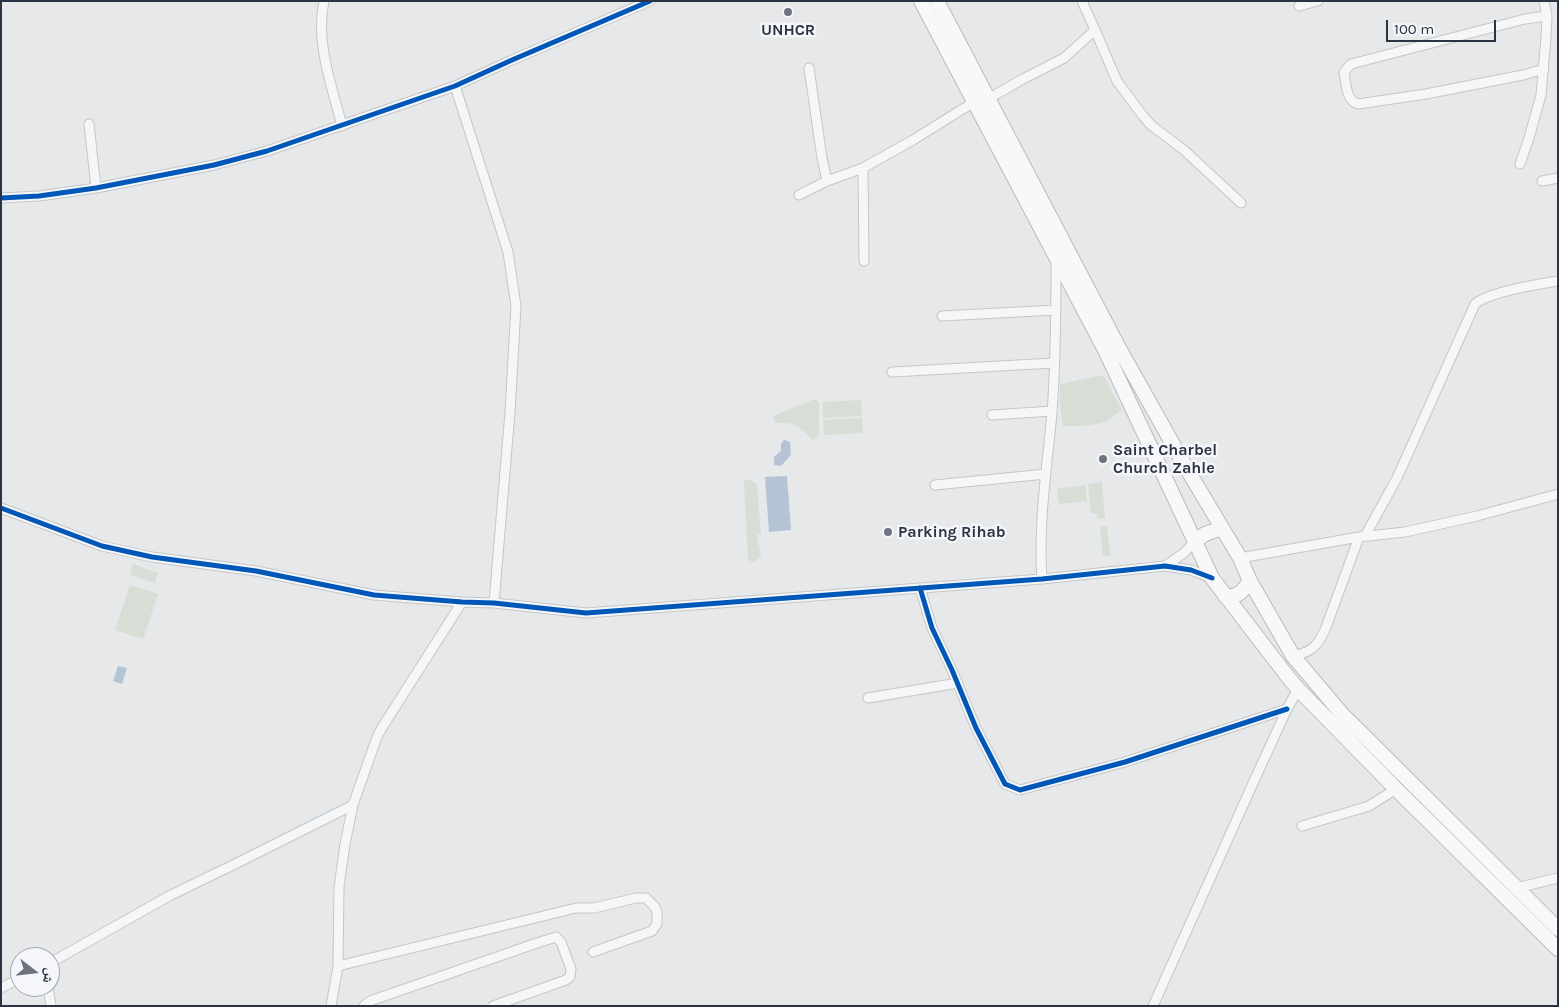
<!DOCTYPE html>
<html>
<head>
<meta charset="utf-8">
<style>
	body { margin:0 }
	#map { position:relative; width:1559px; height:1007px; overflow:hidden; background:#e6e8ea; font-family:Karla,"Noto Naskh Arabic",sans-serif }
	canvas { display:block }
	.frame { position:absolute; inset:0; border:2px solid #2b3445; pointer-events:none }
	.north { position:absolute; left:10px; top:947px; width:50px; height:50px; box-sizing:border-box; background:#f4f6f9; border:1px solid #a4a8b1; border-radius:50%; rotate:106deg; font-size:14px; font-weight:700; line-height:20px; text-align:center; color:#2b3445 }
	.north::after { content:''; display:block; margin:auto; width:18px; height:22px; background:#6c737f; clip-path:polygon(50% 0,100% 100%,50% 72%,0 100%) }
	.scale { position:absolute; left:1386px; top:20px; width:110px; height:22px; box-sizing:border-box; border:2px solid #2b3445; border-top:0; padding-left:6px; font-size:15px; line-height:18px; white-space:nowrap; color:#2b3445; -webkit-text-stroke:4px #f4f6f9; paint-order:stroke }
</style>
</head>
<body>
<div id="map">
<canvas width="1559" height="1007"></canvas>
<div class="frame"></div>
<div class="north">ش</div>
<div class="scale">100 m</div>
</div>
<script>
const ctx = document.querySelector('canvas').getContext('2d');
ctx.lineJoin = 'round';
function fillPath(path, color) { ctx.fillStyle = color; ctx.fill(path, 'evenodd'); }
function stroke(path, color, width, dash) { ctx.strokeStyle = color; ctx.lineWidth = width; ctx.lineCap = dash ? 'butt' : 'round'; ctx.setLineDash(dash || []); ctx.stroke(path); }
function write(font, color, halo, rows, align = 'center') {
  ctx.font = font + ' Karla,sans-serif'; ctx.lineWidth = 5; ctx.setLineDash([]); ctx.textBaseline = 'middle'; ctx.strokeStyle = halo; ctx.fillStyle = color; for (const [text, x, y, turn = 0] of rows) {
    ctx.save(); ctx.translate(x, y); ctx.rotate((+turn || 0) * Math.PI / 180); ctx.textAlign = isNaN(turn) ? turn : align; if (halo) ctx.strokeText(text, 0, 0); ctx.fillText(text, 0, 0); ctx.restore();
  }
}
fillPath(new Path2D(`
	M 1103,375 L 1122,410 L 1105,422 L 1085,426 L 1063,426 L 1060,406 L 1060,384 Z
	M 815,399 L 819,404 L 819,436 L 812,440 C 799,425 795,422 775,423 L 773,416 Z
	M 861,400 L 862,416 L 823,418 L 823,402 Z
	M 862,418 L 863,433 L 824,435 L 823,420 Z
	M 749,479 L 757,484 L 761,534 L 757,535 L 761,556 L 753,563 L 748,559 L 744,481 Z
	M 1102,482 L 1105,518 L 1099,519 L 1097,514 L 1091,513 L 1088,484 Z
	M 1085,485 L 1087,501 L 1059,504 L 1057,489 Z
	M 1107,526 L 1110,555 L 1103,556 L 1100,527 Z
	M 133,564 L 158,573 L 155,583 L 130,575 Z
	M 130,585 L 158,594 L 143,639 L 115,630 Z`), '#d6ded6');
fillPath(new Path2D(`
	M 784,440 L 790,442 L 791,455 L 781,466 L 774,465 L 774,457 L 781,451 L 781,444 Z
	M 787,476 L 791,530 L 769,532 L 765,477 Z
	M 118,666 L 127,668 L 122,684 L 113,681 Z`), '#b4c4d5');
const minor = new Path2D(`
	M 324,1 C 315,43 332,86 342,126
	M 1299,6 L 1318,1
	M 1095,30 L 1117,81 L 1143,116 L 1151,125 L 1185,151 L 1241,203
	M 809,68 L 822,158 L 827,181
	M 1544,69 L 1523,75 L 1426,94 L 1358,104 C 1346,101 1346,83 1344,72 L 1351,64 L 1525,19 L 1547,16
	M 455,86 L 508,252 L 516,306 L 510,412 L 494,603
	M 988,99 L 1023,79 L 1064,58 L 1095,30 L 1082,1
	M 89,124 L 96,188
	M 1520,164 L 1529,138 L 1541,95 L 1546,37 L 1547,16 L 1544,1
	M 863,168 L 864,261
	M 1542,181 L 1558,178
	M 799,195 L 827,181 L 863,168 L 913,140 L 974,102
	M 1,198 L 39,196 L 96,188 L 214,165 L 267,151 L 455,86 L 512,60 L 650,1
	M 942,316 L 1056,310
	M 892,372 L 1054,363
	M 992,415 L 1052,411
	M 935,485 L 1046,474
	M 1,508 L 102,546 L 152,557 L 256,571 L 374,595 L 462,602 L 494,603 L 586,613 L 1042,579 L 1165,566 L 1191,570 L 1212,578
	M 1365,536 L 1397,478 L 1475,304 C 1488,292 1539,284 1558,281
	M 1240,558 L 1359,537 L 1405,532 L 1477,516 L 1558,494
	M 1165,566 L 1184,553 L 1195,541
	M 1042,579 C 1038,523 1047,468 1052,413 C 1056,362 1056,311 1056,260
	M 920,588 L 932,628 L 952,670 L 976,728 L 1005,784 L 1020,790 L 1125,762 L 1287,709
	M 1293,656 C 1311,652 1317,647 1325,630 L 1359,537
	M 868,698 L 958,683
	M 1302,826 L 1369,806 L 1396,789
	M 1516,888 L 1558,878
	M 50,963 L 169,896 L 231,866 L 353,805
	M 338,966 L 576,908 L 594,908 L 636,898 L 646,898 L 655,907 L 657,912 L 657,924 L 652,931 L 593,952
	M 48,987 L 51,1006
	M 1,988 L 20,978
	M 331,1006 L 338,966 L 339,887 L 345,844 L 353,805 L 377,737 L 383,726 L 462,602
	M 364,1006 L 370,1001 L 540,942 L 556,937 L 561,942 L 571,969 L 570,977 L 566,980 L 493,1006
	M 1153,1006 L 1254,781 L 1287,709 L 1298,689`);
const highway = new Path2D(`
	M 921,1 L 1105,350 L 1212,578 L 1288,677 L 1298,689 L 1396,789 L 1558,949
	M 937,1 L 1120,350 L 1184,464 L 1240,558 L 1250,581 L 1293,656 L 1342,714 L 1558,929
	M 1195,541 L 1205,534 L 1222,528
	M 1225,596 C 1238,598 1243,591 1250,581`);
stroke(minor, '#c4c6c8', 11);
stroke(highway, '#b8bbbf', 16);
stroke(minor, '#f5f6f7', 9);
stroke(highway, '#f8f8f8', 14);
stroke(new Path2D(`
	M 1,198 L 39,196 L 96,188 L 214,165 L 267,151 L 455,86 L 512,60 L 650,1
	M 1,508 L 102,546 L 152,557 L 256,571 L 374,595 L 462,602 L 494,603 L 586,613 L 1042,579 L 1165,566 L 1191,570 L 1212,578
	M 920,588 L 932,628 L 952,670 L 976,728 L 1005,784 L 1020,790 L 1125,762 L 1287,709`), '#0057b8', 5);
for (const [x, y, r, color] of [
	[788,12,5,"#6c737f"],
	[1103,459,5,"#6c737f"],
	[888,532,5,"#6c737f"]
]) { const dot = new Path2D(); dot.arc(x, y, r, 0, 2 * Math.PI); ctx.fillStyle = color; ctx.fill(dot); stroke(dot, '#f4f6f9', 2); }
write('bold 16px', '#2b3445', '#f4f6f9', [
	["UNHCR",788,30,"center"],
	["Saint Charbel",1113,450],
	["Church Zahle",1113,468],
	["Parking Rihab",898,532]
], 'left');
</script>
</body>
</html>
